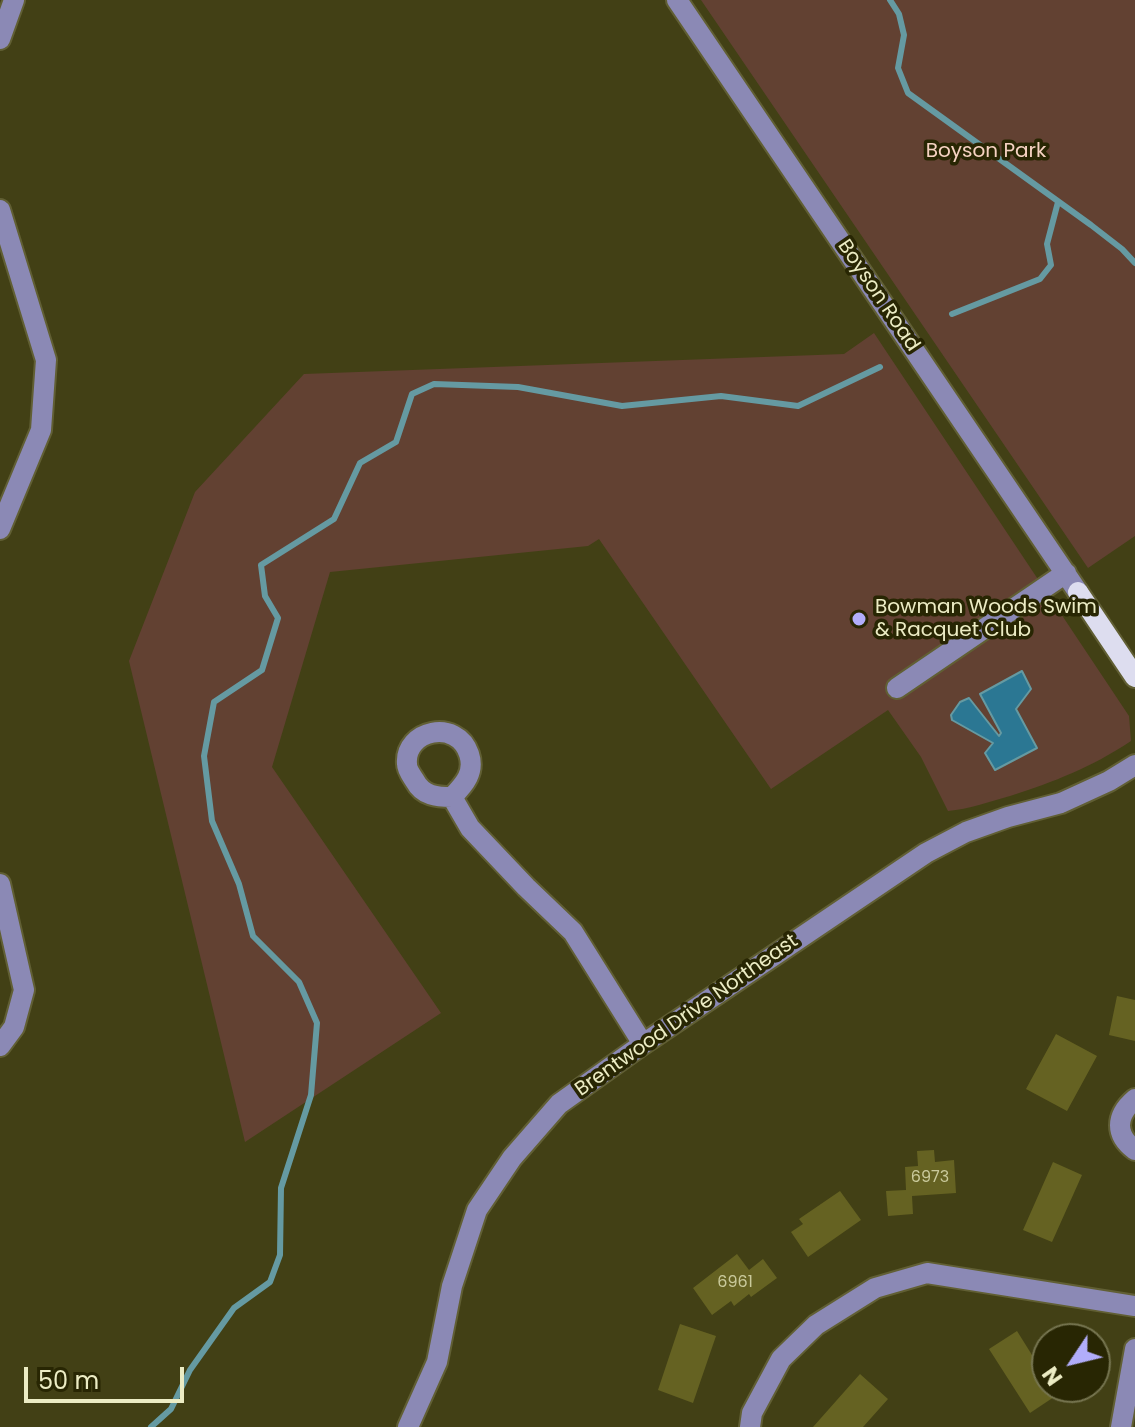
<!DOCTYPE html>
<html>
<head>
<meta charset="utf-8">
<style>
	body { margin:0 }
	#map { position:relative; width:1135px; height:1427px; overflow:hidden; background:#424015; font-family:Poppins,sans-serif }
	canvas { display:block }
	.north { position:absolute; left:1031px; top:1323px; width:80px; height:80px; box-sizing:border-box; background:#282603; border:2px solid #767550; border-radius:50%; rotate:235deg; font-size:22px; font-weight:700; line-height:32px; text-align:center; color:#ececc4 }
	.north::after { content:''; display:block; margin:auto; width:28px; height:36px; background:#b1adfa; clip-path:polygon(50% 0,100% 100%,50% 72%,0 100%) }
	.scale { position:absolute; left:24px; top:1367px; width:160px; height:36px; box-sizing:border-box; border:4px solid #ececc4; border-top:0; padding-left:10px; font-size:24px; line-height:28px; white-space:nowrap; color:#ececc4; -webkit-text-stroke:6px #282603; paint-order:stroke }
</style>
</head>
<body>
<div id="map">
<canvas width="1135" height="1427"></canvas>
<div class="north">N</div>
<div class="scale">50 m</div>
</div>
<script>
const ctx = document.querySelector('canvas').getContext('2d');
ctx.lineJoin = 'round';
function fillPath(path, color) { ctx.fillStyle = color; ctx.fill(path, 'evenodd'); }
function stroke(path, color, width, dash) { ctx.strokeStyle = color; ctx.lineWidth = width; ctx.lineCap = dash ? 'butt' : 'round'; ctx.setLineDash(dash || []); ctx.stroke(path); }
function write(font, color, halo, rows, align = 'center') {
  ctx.font = font + ' Poppins,sans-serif'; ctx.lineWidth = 7; ctx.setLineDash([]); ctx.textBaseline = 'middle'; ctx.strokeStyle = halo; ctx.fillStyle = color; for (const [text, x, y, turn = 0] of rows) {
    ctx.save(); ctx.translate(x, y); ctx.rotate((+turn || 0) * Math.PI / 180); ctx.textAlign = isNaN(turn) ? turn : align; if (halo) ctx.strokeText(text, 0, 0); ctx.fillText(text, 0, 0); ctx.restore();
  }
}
fillPath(new Path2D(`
	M 701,0 L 1135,0 L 1135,536 L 1088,568 Z
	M 874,333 L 1129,716 L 1131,741 C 1090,768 1056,781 1010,796 C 989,802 969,809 948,811 L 921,757 L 888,710 L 771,789 L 599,539 L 588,546 L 330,572 L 272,767 L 441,1013 L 245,1142 L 129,661 L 195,492 L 304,374 L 844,354 Z`), '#624132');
const water = new Path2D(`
	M 1022,671 L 1031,689 L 1016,709 L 1037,748 L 995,770 L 985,753 L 993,743 L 952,720 L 951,715 L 960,702 L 969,698 L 999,736 L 1001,733 L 980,694 Z`);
fillPath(water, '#2b7793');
stroke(water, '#659aa2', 2);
stroke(new Path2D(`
	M 890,0 L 899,14 L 904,35 L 898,68 L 908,93 L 1091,225 L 1122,249 L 1135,263
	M 952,314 L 1040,279 L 1051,265 L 1047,244 L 1058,202
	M 151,1427 L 171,1409 L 190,1370 L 234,1308 L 270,1282 L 280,1255 L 281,1188 L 311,1095 L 317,1023 L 299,982 L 253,936 L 239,884 L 212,821 L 204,756 L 214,702 L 262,670 L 278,618 L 265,596 L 261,565 L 334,519 L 360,463 L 396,442 L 412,394 L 434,384 L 518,387 L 622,406 L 721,396 L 798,406 L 880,367`), '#659aa2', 6);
fillPath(new Path2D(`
	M 1117,996 L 1135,1000 L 1135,1041 L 1109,1035 Z
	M 1056,1034 L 1097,1056 L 1067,1111 L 1026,1089 Z
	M 934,1150 L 935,1162 L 954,1160 L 956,1193 L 912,1196 L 913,1214 L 888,1216 L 886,1191 L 906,1190 L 905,1167 L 918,1166 L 917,1151 Z
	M 1053,1162 L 1082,1175 L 1052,1242 L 1023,1230 Z
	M 840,1191 L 861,1220 L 808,1257 L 791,1232 L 803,1224 L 799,1219 Z
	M 737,1254 L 749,1270 L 763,1259 L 777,1278 L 751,1297 L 749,1294 L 734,1306 L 731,1301 L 712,1315 L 693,1288 Z
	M 680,1324 L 716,1336 L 693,1403 L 658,1390 Z
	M 1017,1331 L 1047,1379 L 1047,1387 L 1052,1387 L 1057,1395 L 1030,1413 L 989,1349 Z
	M 860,1374 L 888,1399 L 863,1427 L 813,1427 Z`), '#656222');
const minor = new Path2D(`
	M 677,0 L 1078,592
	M 0,39 L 14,0
	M 0,210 L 46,360 L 41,430 L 0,529
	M 897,688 L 1066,573
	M 452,797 C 437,797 423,796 415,781 C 412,776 407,770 407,764 C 404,730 457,718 469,754 C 475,772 465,784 452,797 L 470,828 L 526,887 L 573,932 L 643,1044
	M 0,884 L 24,990 L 14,1027 L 0,1046
	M 1135,1099 C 1115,1116 1115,1135 1135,1150
	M 408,1427 L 437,1362 L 452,1286 L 477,1210 L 512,1158 L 559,1104 L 643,1044 L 926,853 L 966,832 L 1008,817 L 1061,803 L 1109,781 L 1135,765
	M 750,1427 L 752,1413 L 781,1359 L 816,1325 L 875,1288 L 927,1273 L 1135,1306
	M 1121,1427 L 1135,1349`);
const major = new Path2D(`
	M 1078,592 L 1135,677`);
stroke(minor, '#615f34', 24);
stroke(major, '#615f34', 24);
stroke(minor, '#8b89b5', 20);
stroke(major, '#ddddef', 20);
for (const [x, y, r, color] of [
	[859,619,8,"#b1adfa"]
]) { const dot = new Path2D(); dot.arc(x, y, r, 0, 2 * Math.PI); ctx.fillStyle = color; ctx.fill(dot); stroke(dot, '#282603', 3); }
write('16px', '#caca9c', null, [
	["6973",930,1178],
	["6961",735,1283]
]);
write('20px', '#f6d2c2', '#282603', [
	["Boyson Park",986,152]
]);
write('20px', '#ececc4', '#282603', [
	["Boyson Road",878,296,56],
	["Brentwood Drive Northeast",687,1016,-35]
]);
write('20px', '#ececc4', '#282603', [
	["Bowman Woods Swim",875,608],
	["& Racquet Club",875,631]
], 'left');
</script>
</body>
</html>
